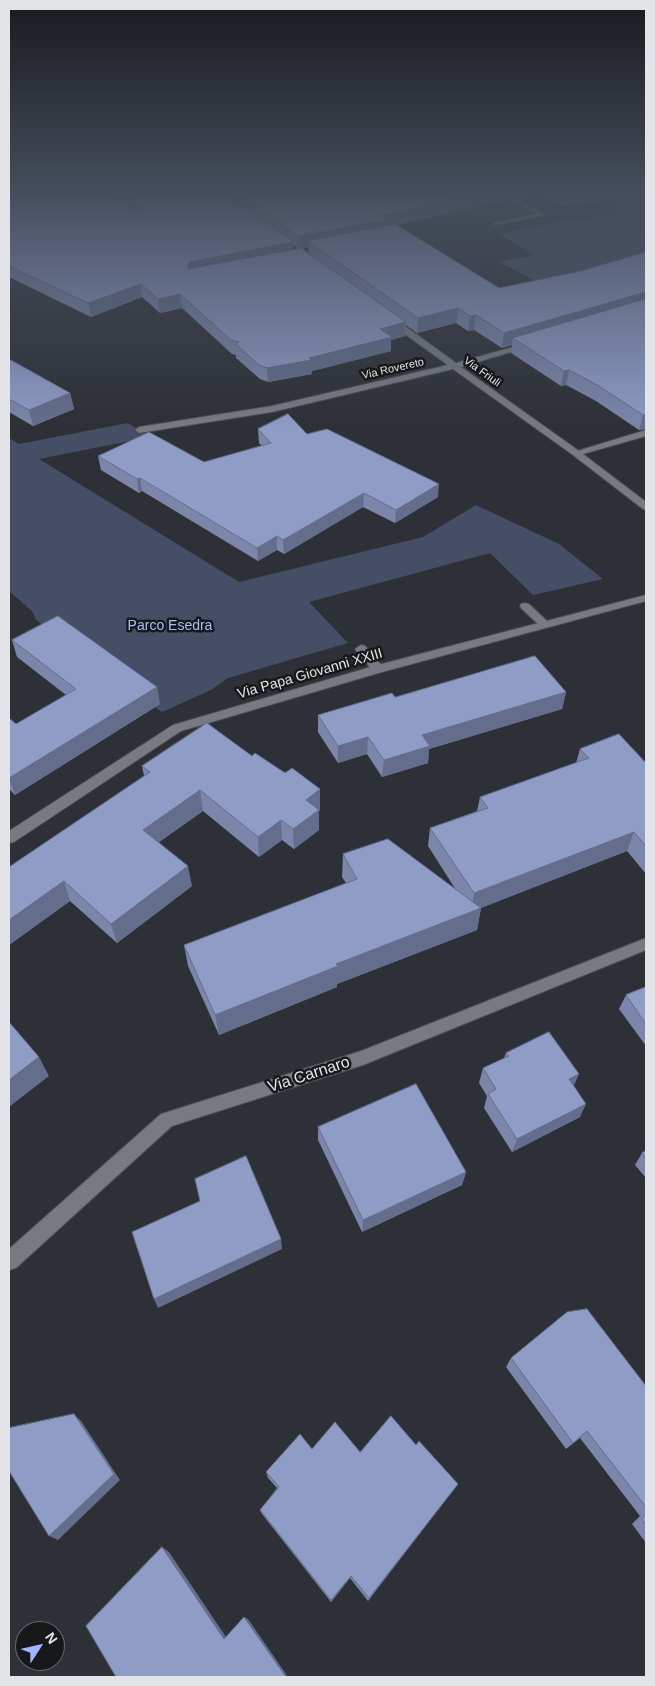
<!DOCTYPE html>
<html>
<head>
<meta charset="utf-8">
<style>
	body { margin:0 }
	#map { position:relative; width:655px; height:1686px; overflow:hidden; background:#2d3036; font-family:Arial,sans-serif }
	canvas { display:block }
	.frame { position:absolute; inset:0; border:10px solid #e2e4e8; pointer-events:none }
	.north { position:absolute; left:15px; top:1621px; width:50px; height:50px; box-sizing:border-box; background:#17181a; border:1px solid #686a6c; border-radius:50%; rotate:55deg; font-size:14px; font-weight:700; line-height:20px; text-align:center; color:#e2e4e8 }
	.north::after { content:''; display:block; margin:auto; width:18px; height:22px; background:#9eb4fd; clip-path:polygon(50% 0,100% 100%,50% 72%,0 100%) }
</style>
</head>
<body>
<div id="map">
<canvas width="655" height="1686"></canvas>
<div class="frame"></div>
<div class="north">N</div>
</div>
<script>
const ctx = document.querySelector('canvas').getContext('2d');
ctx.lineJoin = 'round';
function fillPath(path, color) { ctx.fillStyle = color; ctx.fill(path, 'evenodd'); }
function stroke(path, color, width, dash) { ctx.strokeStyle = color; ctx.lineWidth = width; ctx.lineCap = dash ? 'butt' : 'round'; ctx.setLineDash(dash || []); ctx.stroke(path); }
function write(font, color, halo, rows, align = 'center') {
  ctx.font = font + ' Arial,sans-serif'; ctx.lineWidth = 5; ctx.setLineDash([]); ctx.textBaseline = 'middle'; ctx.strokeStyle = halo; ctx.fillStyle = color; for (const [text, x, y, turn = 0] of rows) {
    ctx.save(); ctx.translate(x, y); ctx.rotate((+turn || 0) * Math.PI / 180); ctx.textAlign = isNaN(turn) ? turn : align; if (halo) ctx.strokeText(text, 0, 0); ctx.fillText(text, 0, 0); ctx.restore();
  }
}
fillPath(new Path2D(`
	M 646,200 L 646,258 L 543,285 L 499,262 L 534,255 L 499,234 L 561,221 L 621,214 L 609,205 Z
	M 128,423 L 150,437 L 39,459 L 239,582 L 423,537 L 476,505 L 559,544 L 603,579 L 533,595 L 490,553 L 309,602 L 348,643 L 228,678 L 211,690 L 162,712 L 36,620 L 32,611 L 9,591 L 9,438 L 19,444 Z`), '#464e66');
const service = new Path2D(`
	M 646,430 L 646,436 L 576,456 L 571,453 Z
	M 525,603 L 529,604 L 548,622 L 550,624 L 548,626 L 540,626 L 521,608 L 520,606 L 521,604 Z
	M 361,645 L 365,646 L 382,666 L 384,669 L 382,672 L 374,672 L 357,652 L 355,649 Z`);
const minor = new Path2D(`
	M 498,194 L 506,194 L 546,215 L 494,225 L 494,223 L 537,214 Z
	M 388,318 L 394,318 L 456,363 L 531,342 L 531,346 L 461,367 L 579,451 L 646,502 L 646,510 L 643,509 L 573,455 L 453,369 L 272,412 L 139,433 L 135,430 L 139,427 L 272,406 L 448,365 L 388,322 Z
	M 646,595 L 646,601 L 382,672 L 181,731 L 14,842 L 9,843 L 9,831 L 173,725 L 374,666 Z
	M 646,938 L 646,950 L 363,1065 L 172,1126 L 16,1268 L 9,1270 L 9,1249 L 161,1114 L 361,1051 Z`);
stroke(service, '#4b4d52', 2);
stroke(minor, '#4b4d52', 2);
fillPath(service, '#787a82');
fillPath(minor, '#787a82');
fillPath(new Path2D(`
	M 9,194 L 507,194 L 506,200 L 396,225 L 499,288 L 581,271 L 646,252 L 646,429 L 639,430 L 596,401 L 566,385 L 561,386 L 511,353 L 512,345 L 502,348 L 474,330 L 468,331 L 456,323 L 417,333 L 406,325 L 405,336 L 391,340 L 391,351 L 312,371 L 312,374 L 268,382 L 260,379 L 236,358 L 236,355 L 232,354 L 182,308 L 160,313 L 142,297 L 91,317 L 9,277 ZM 239,199 L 239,204 L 233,200 ZM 293,245 L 299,249 L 293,250 ZM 308,247 L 309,253 L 302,249 Z
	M 510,194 L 534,194 L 517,198 Z
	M 544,194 L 646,194 L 565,206 L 561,205 Z
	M 9,359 L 70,393 L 74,409 L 33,426 L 9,412 Z
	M 258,429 L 307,434 L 438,497 L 395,523 L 363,507 L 284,554 L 277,550 L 258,561 L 142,491 L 139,493 L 101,470 L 98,456 L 204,462 L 262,446 L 259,443 Z
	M 12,640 L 160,704 L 15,795 L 9,789 L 9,718 L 16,724 L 66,695 L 17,657 Z
	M 566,692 L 562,709 L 429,749 L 428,763 L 382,777 L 367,754 L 338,763 L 318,732 L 318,715 L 395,697 Z
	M 580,749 L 646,763 L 646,874 L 627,851 L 480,908 L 481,908 L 477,930 L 337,984 L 337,987 L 219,1035 L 188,966 L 184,945 L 346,883 L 342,877 L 343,854 L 456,890 L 428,846 L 430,828 L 477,811 L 480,797 L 576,763 Z
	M 252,756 L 320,789 L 320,810 L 319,811 L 319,830 L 294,849 L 282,840 L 259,857 L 203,811 L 159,842 L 192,886 L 117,943 L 70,901 L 9,945 L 9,867 L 144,776 L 142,766 Z
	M 646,987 L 646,1046 L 619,1009 L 626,995 Z
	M 506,1053 L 574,1086 L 580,1117 L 512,1152 L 484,1108 L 487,1096 L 479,1083 L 483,1068 L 504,1058 Z
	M 318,1127 L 466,1172 L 462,1185 L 362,1232 L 318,1140 Z
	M 646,1151 L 646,1178 L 635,1165 L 642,1153 Z
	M 511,1358 L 646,1386 L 646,1543 L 632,1524 L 640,1516 L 580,1438 L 566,1449 L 506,1367 Z
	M 416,1445 L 458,1484 L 368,1601 L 350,1578 L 331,1602 L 262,1514 L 260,1510 L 277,1488 L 268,1478 L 266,1472 L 312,1449 L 360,1452 Z`), '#7b86aa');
fillPath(new Path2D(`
	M 231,194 L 239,194 L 239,199 L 231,200 Z
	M 481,194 L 507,194 L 506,200 L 387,227 L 308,241 L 308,247 L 299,249 L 299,236 L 381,216 Z
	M 517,194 L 534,194 L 517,198 Z
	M 567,194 L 646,194 L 565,206 Z
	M 293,242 L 293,255 L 189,277 L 188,264 L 190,262 Z
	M 141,284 L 142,297 L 91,317 L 88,303 Z
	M 646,292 L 646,306 L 513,338 L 512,345 L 502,348 L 504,333 Z
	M 180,294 L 182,308 L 160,313 L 158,299 Z
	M 458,308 L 456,323 L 417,333 L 418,318 Z
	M 476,315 L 474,330 L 468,331 L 470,316 Z
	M 406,322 L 405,336 L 391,340 L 391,351 L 312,371 L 312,374 L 268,382 L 267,368 L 309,358 L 380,329 Z
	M 569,370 L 566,385 L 561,386 L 564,371 Z
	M 70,393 L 74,409 L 33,426 L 29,410 Z
	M 646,414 L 646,429 L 639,430 L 643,415 Z
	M 140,478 L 142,491 L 139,493 L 137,479 Z
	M 439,484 L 438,497 L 395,523 L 396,510 Z
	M 364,493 L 363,507 L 284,554 L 283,540 Z
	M 277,536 L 277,550 L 258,561 L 257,548 Z
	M 157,687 L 160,704 L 15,795 L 9,778 Z
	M 566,692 L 562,709 L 429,749 L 428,763 L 382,777 L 384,760 L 422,735 Z
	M 368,737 L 367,754 L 338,763 L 338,746 Z
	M 320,789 L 320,810 L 319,811 L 319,830 L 294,849 L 293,829 L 306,800 Z
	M 200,790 L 203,811 L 148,850 L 143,830 Z
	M 281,820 L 282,840 L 259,857 L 258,837 Z
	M 634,832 L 627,851 L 471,912 L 474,893 Z
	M 188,866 L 192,886 L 117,943 L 111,924 Z
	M 64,881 L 70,901 L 9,945 L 9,920 Z
	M 481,908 L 477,930 L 337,984 L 337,987 L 219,1035 L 215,1015 L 336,964 Z
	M 39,1057 L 49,1076 L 9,1107 L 9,1080 Z
	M 579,1074 L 573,1088 L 569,1079 Z
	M 586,1104 L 580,1117 L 512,1152 L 517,1139 Z
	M 466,1172 L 462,1185 L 362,1232 L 363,1220 Z
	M 281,1239 L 282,1249 L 158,1308 L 154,1299 Z
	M 74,1414 L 81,1421 L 120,1480 L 58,1540 L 49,1536 Z
	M 162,1547 L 169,1552 L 228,1640 L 224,1639 Z
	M 351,1576 L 350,1578 L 331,1602 L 331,1600 Z
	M 244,1617 L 248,1619 L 288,1677 L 286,1677 Z`), '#646d8b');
const building = new Path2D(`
	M 9,194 L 110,194 L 134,210 L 141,209 L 142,207 L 124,194 L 225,194 L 293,242 L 190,262 L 188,264 L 188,269 L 301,248 L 406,322 L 380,329 L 392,337 L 309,358 L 311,360 L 267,368 L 259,365 L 236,344 L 239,342 L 231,340 L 180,294 L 158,299 L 141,284 L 88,303 L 9,266 Z
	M 239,194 L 481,194 L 381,216 L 387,220 L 299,236 Z
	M 395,224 L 499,288 L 581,271 L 646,252 L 646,292 L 504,333 L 476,315 L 470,316 L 458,308 L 418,318 L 308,241 Z
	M 646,299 L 646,414 L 643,415 L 599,386 L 569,370 L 564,371 L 513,338 Z
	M 9,359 L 70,393 L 29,410 L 9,399 Z
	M 288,414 L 307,434 L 327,429 L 439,484 L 396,510 L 364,493 L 283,540 L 277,536 L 257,548 L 140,478 L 137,479 L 98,456 L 149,432 L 204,462 L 271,443 L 258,429 Z
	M 58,616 L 157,687 L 9,778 L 9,718 L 16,724 L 76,689 L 12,640 Z
	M 535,656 L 566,692 L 422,735 L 430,746 L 384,760 L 368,737 L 338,746 L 318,715 L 392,693 L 395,697 Z
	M 207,723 L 252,756 L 255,753 L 285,773 L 292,768 L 320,789 L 306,800 L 319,810 L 293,829 L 281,820 L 258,837 L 200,790 L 143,830 L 188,866 L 111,924 L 64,881 L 9,920 L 9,867 L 150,772 L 142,766 Z
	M 619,734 L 646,763 L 646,846 L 634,832 L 474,893 L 430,828 L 488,808 L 480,797 L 589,758 L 580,749 Z
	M 388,839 L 481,908 L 336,964 L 338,966 L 215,1015 L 184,945 L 357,879 L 343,854 Z
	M 646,987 L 646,1024 L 626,995 Z
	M 9,1022 L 39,1057 L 9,1080 Z
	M 549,1032 L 579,1074 L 569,1079 L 586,1104 L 517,1139 L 488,1094 L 496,1089 L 483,1068 L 509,1056 L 506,1053 Z
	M 416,1084 L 466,1172 L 363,1220 L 318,1127 Z
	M 646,1151 L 646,1158 L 642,1153 Z
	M 246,1156 L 281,1239 L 154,1299 L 132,1232 L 200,1201 L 195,1179 Z
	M 587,1309 L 646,1386 L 646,1507 L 587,1431 L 573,1443 L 511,1358 L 567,1312 Z
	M 74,1414 L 114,1474 L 49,1536 L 9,1471 L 9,1428 Z
	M 391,1416 L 416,1445 L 419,1441 L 458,1484 L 369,1598 L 351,1576 L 331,1600 L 260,1510 L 279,1487 L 266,1472 L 300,1434 L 312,1449 L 335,1422 L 360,1452 Z
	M 646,1515 L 646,1525 L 642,1519 Z
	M 162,1547 L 224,1639 L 244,1617 L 286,1677 L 116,1677 L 86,1626 Z`);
fillPath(building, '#8f9cc6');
stroke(building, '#646d8b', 1);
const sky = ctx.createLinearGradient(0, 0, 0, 430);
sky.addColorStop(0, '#191a1e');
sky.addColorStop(0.45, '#464e5d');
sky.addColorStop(1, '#464e5d00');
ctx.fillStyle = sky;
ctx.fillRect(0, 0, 655, 430);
write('11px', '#e2e4e8', '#17181a', [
	["Via Rovereto",393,369,-13],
	["Via Friuli",482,372,36]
]);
write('14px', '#aabefe', '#17181a', [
	["Parco Esedra",170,626]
]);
write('14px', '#e2e4e8', '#17181a', [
	["Via Papa Giovanni XXIII",310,674,-16]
]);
write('16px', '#e2e4e8', '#17181a', [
	["Via Carnaro",309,1075,-18]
]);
</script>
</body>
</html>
